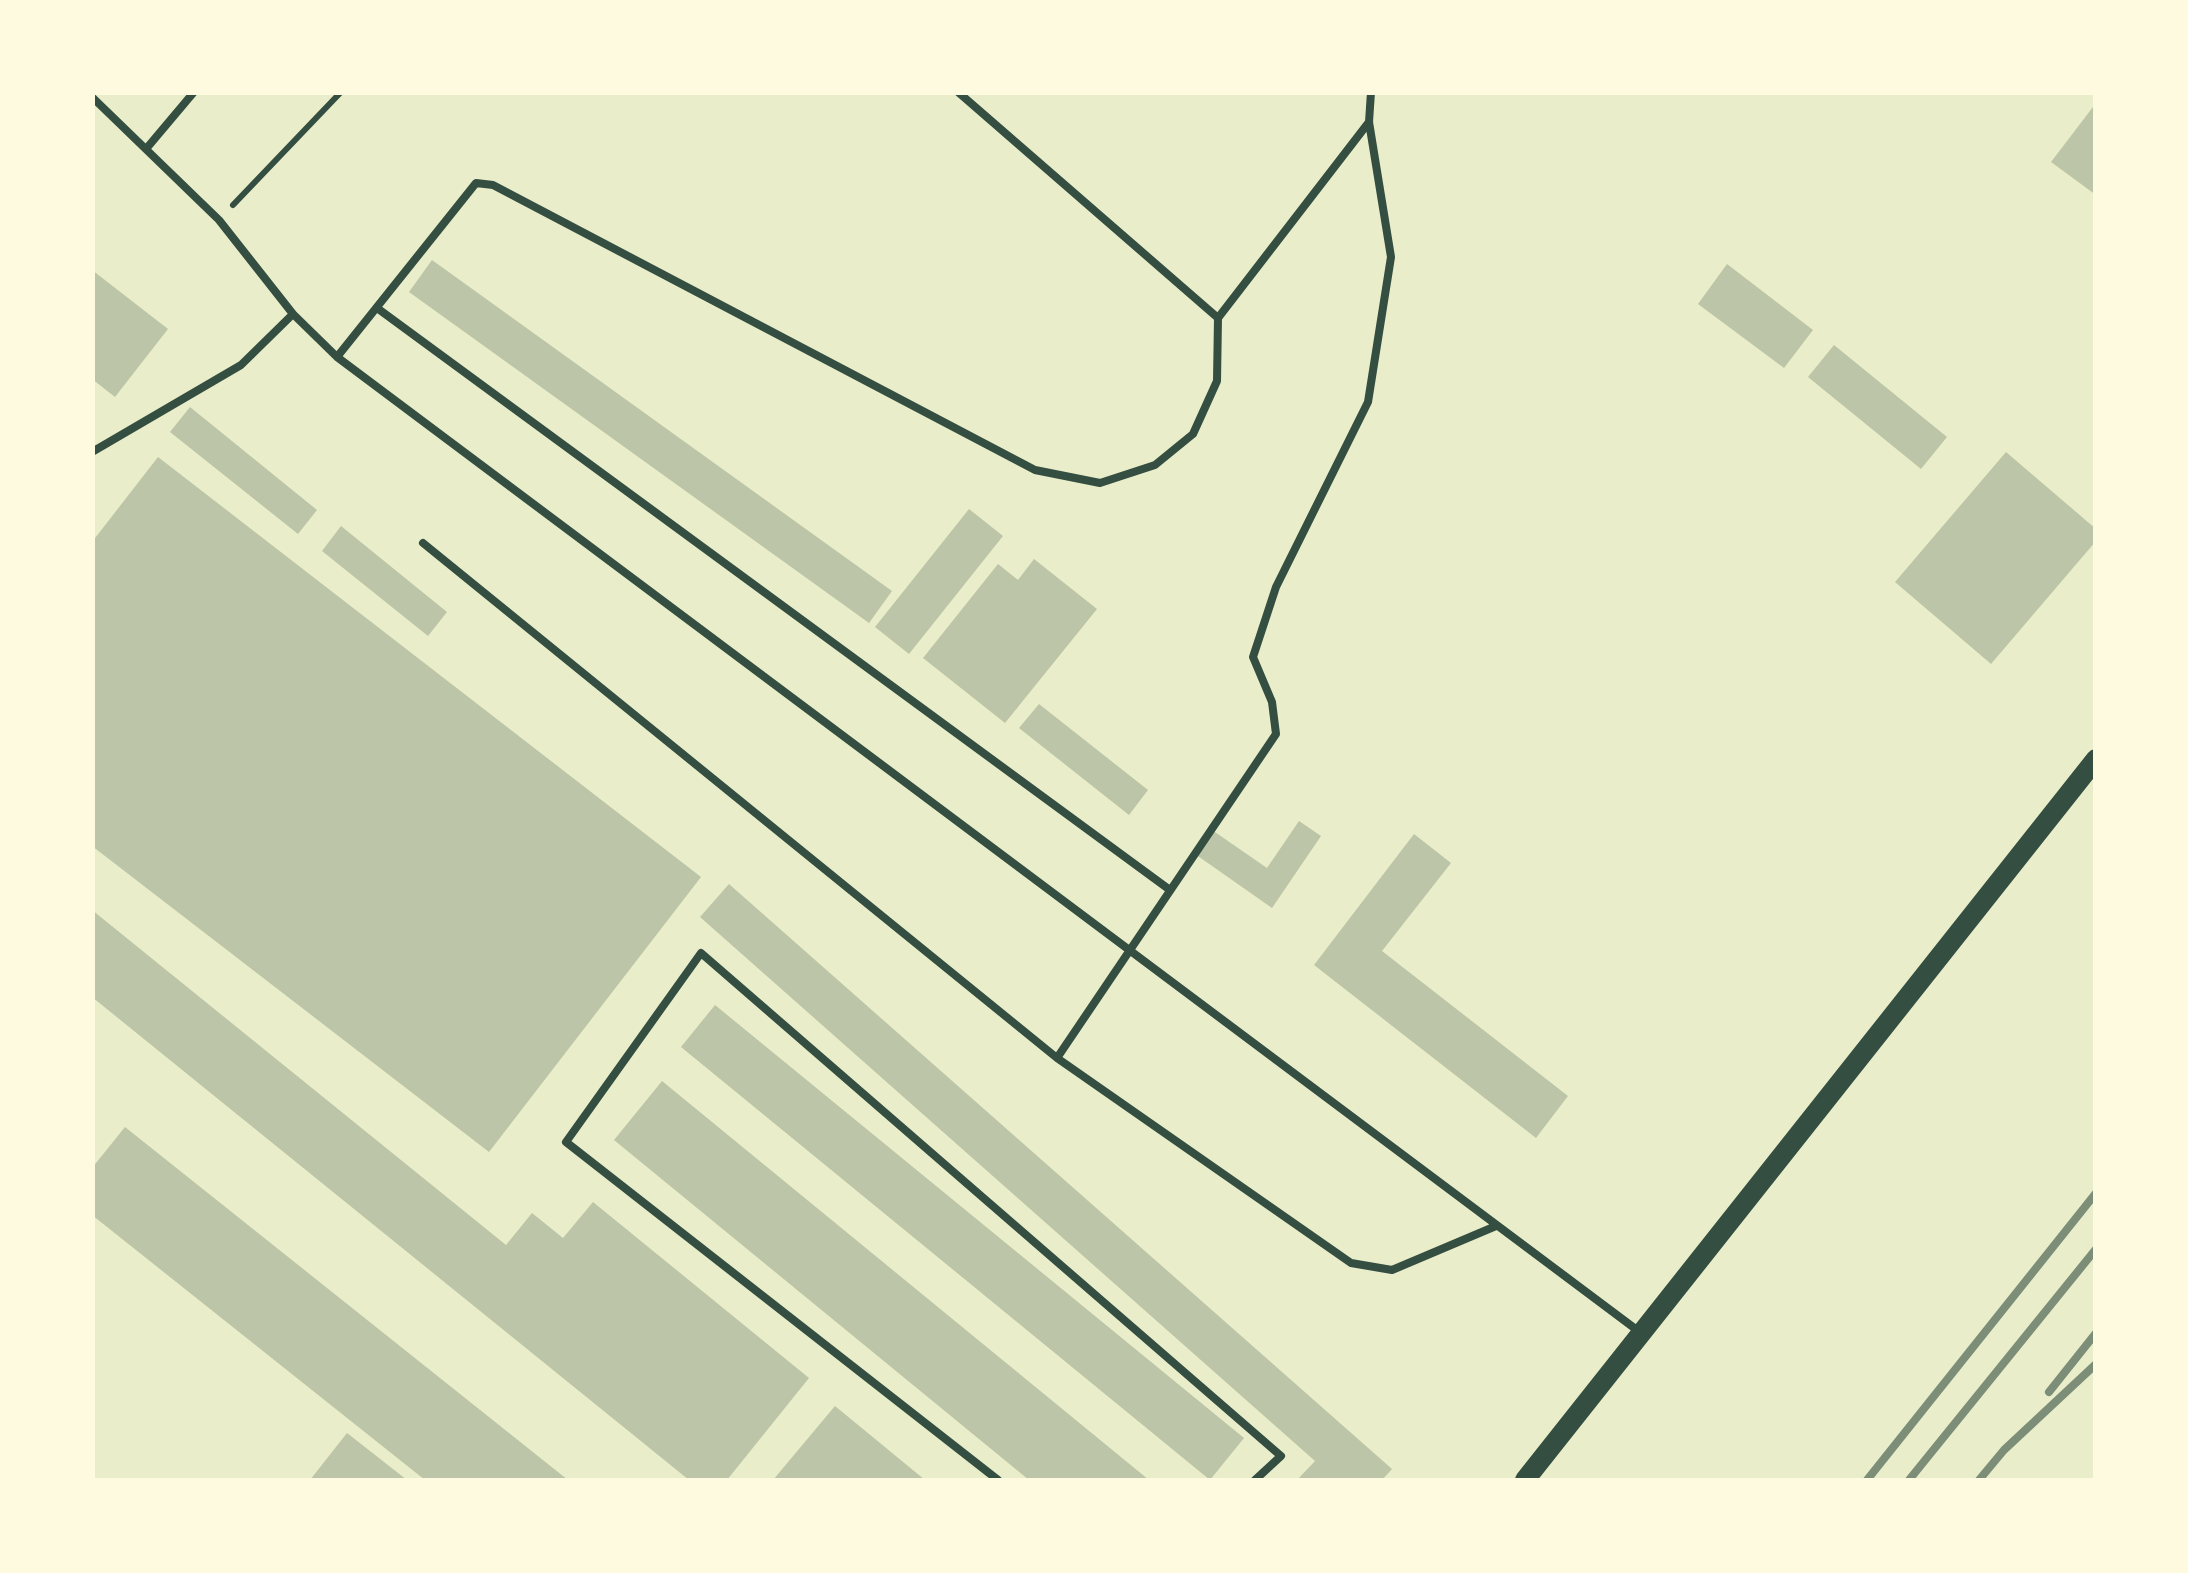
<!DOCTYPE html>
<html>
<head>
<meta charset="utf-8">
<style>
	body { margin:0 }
	#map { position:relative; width:2188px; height:1573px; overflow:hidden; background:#e9edc9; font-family:"DM Sans",sans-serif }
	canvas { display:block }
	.frame { position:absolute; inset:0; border:95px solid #fefae0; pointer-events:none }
</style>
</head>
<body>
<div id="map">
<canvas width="2188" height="1573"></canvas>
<div class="frame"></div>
</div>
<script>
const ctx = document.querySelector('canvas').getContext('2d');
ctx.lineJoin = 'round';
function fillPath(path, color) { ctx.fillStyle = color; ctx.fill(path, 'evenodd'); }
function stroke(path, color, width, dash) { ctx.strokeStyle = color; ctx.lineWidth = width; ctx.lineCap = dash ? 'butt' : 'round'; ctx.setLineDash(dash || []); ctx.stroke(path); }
fillPath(new Path2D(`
	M 2096,103 L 2096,195 L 2051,162 Z
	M 432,260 L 892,591 L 869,623 L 409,292 Z
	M 1727,264 L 1813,330 L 1784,368 L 1698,304 Z
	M 92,270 L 168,329 L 115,397 L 92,379 Z
	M 1834,345 L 1947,437 L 1921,469 L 1808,377 Z
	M 190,407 L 317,510 L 298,534 L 170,432 Z
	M 2006,452 L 2096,529 L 2096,541 L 1991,664 L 1895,582 Z
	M 158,457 L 701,877 L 489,1152 L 92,846 L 92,542 Z
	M 969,509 L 1003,536 L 909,654 L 875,627 Z
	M 341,526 L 447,612 L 428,636 L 322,551 Z
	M 1034,559 L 1097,609 L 1005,723 L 923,658 L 998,564 L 1018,580 Z
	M 1039,704 L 1148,790 L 1129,815 L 1019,728 Z
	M 1299,821 L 1321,836 L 1272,908 L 1195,854 L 1212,830 L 1267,868 Z
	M 1414,834 L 1451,863 L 1382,951 L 1568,1096 L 1536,1138 L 1314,965 Z
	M 729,884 L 1392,1469 L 1382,1480 L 1297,1480 L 1315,1461 L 700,917 Z
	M 92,910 L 506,1245 L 532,1213 L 563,1238 L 593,1202 L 809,1378 L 727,1480 L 689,1480 L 92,997 Z
	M 715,1005 L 1244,1438 L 1210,1480 L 681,1047 Z
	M 662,1081 L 1149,1480 L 1029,1480 L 614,1140 Z
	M 125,1127 L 568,1480 L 425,1480 L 92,1215 L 92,1168 Z
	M 835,1406 L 925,1480 L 773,1480 Z
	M 347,1433 L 407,1480 L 310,1480 Z`), '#bcc5a7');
stroke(new Path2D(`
	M 233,205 L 341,92`), '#344e41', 6);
stroke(new Path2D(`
	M 958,92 L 1218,318 L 1369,122
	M 92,97 L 219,220 L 293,314
	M 146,149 L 194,92
	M 377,308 L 1170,890
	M 337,357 L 476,183 L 493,185 L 1035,470 L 1100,483 L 1155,465 L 1193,434 L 1217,381 L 1218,318
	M 92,452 L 241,365 L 293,314 L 337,357 L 1641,1333
	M 423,543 L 1057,1058 L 1351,1263 L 1392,1270 L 1496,1226
	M 1057,1058 L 1276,734 L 1272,702 L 1253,657 L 1276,587 L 1368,402 L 1391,257 L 1369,122 L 1371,92
	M 998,1480 L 566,1142 L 701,953 L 1281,1456 L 1255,1480`), '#344e41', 8);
stroke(new Path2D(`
	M 1525,1480 L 2096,759`), '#344e41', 20);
stroke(new Path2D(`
	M 2049,1392 L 2096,1333
	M 1867,1480 L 2096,1193
	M 1909,1480 L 2096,1249
	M 1979,1480 L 2004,1450 L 2096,1364`), '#7c8e77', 8);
</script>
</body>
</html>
